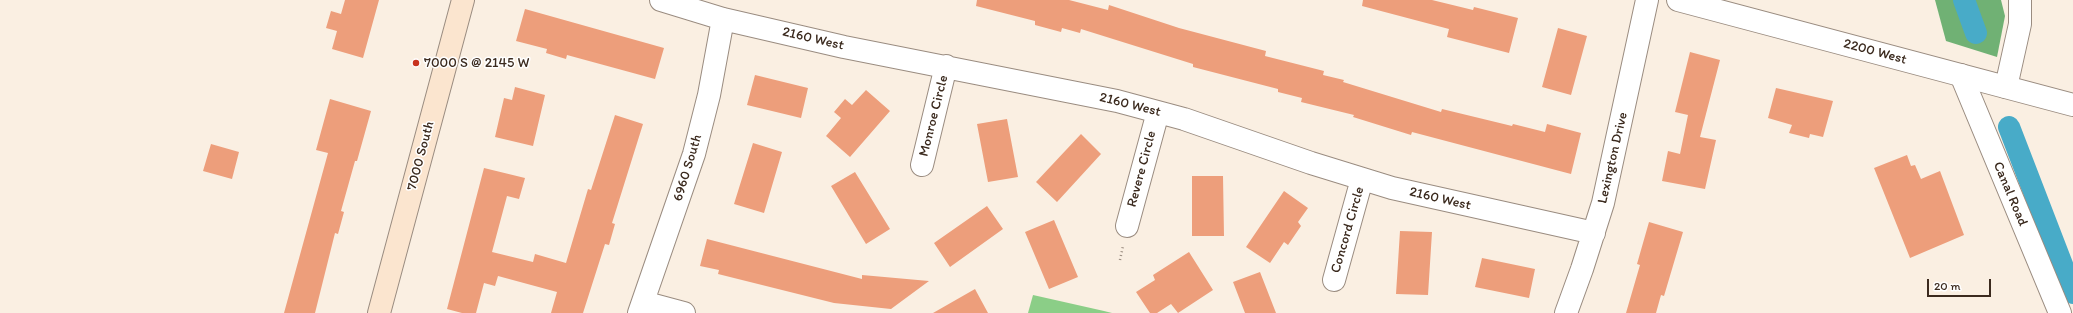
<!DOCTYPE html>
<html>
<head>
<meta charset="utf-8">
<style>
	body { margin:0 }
	#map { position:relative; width:2073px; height:313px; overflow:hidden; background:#faefe2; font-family:Itim,sans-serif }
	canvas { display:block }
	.scale { position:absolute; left:1927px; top:279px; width:64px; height:18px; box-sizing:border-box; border:2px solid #3b2a1e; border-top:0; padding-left:5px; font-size:12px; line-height:14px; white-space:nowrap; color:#3b2a1e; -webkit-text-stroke:3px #fff; paint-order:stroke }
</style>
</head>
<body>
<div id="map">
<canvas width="2073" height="313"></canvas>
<div class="scale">20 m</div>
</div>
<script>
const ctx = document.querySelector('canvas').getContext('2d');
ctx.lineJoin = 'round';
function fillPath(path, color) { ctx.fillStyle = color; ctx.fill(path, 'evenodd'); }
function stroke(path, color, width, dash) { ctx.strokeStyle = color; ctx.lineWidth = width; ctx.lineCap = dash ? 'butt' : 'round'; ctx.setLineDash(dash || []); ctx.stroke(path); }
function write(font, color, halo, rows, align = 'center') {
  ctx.font = font + ' Itim,sans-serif'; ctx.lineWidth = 3; ctx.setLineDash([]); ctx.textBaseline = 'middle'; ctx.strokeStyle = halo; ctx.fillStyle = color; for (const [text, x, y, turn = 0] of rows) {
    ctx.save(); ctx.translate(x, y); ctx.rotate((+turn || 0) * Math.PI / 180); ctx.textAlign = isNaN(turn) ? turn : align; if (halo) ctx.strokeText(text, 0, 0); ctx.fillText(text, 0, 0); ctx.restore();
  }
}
fillPath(new Path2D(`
	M 1033,295 L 1104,311 L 1112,313 L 1028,313 Z`), '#8bce87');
fillPath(new Path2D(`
	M 1935,0 L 2001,0 L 2005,16 L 1997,57 L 1946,41 Z`), '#70b174');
stroke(new Path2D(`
	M 1964,0 L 1976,33
	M 2009,127 L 2073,293`), '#48abc8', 22);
fillPath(new Path2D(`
	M 345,0 L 379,0 L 363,58 L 332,49 L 337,31 L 326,28 L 331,11 L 341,14 Z
	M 977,0 L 1069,0 L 1108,10 L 1109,5 L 1179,28 L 1266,51 L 1265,56 L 1324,71 L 1323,75 L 1344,80 L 1343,82 L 1441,112 L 1442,109 L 1512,126 L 1513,124 L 1545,132 L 1547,124 L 1581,133 L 1571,174 L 1412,132 L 1411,135 L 1353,117 L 1354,115 L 1301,102 L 1302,98 L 1278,92 L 1278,89 L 1193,67 L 1193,64 L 1081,29 L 1080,33 L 1062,28 L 1061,32 L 1035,25 L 1035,21 L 976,6 Z
	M 1363,0 L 1432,0 L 1473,10 L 1474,7 L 1518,18 L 1509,53 L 1447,37 L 1449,29 L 1362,6 Z
	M 525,9 L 664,48 L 655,79 L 567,55 L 566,59 L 546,53 L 547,49 L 516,41 Z
	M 1558,28 L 1587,36 L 1571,95 L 1542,87 Z
	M 1690,52 L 1720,60 L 1700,137 L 1716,140 L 1705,189 L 1662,181 L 1668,151 L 1680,154 L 1688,115 L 1675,112 Z
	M 755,75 L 808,88 L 801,118 L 747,105 Z
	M 515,87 L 545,95 L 533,146 L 495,137 L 504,98 L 512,100 Z
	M 1776,88 L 1833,101 L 1823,137 L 1810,134 L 1809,138 L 1789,133 L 1792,125 L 1768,118 Z
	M 866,90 L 890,111 L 850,157 L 826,136 L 841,118 L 834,112 L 845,99 L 852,105 Z
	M 330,99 L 371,111 L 357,161 L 355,161 L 341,211 L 344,212 L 338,234 L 335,233 L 315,313 L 284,313 L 328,153 L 316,150 Z
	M 615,115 L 643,124 L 612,223 L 615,224 L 609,245 L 605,244 L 583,313 L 551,313 L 557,292 L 498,276 L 495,286 L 484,283 L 476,313 L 462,313 L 447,309 L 484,168 L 525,178 L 519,199 L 507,196 L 492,252 L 533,262 L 535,254 L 566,263 L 588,189 L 591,190 Z
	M 1007,119 L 1018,177 L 988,182 L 977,124 Z
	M 1081,134 L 1101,154 L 1057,202 L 1036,182 Z
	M 753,143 L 782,152 L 764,213 L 734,204 Z
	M 211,144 L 239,152 L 232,179 L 203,171 Z
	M 1907,155 L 1911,166 L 1915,165 L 1921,179 L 1940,171 L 1964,235 L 1910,258 L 1874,168 Z
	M 855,172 L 890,229 L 866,244 L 831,186 Z
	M 1192,176 L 1223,176 L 1224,236 L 1192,236 Z
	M 1284,191 L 1308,208 L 1298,222 L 1301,226 L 1288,245 L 1284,242 L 1270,263 L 1246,247 Z
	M 987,206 L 1003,229 L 950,267 L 934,243 Z
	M 1054,220 L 1078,277 L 1049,289 L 1025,232 Z
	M 1649,222 L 1683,232 L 1664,296 L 1661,295 L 1656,313 L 1626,313 L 1640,265 L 1637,264 Z
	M 1400,231 L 1432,232 L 1428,295 L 1396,294 Z
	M 707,239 L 862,279 L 862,275 L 929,281 L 891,309 L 834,303 L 718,274 L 719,270 L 700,266 Z
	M 1189,252 L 1213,290 L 1178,313 L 1171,304 L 1157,313 L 1150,313 L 1136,292 L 1155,280 L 1153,275 Z
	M 1482,258 L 1535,269 L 1529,298 L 1475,287 Z
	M 1260,272 L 1276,313 L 1245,313 L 1233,282 Z
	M 975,289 L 988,313 L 933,313 Z`), '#ed9e7b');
const minor = new Path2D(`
	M 661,0 L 723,19 L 844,47 L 1117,101 L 1184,119 L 1311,163 L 1392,188 L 1594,233
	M 1961,75 L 2060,313
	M 2006,87 L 2020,24 L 2020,0
	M 922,165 L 946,66
	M 1127,226 L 1158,112
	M 1334,280 L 1362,179
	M 643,302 L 684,313
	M 639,313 L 694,154 L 709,95 L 723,19
	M 1566,313 L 1582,269 L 1603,203 L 1647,0`);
const tertiary = new Path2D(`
	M 1678,0 L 2073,105`);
const secondary = new Path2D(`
	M 379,313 L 463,0`);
stroke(minor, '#9a8c80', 24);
stroke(tertiary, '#9a8c80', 24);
stroke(secondary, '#9a8c80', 24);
stroke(new Path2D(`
	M 1120,260 L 1123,246`), '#9a8c80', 2.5, [1, 3]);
stroke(minor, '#fff', 22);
stroke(tertiary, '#fff', 22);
stroke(secondary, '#fbe5cf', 22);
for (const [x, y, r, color] of [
	[416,63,4,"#c8321e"]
]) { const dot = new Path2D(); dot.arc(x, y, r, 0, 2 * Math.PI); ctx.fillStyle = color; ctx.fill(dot); stroke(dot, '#fff', 1.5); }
write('14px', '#3b2a1e', '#fff', [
	["2160 West",813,39,13],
	["2200 West",1875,52,15],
	["2160 West",1130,105,14],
	["Monroe Circle",934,116,-76],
	["7000 South",421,156,-75],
	["Lexington Drive",1613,158,-77],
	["6960 South",688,168,-73],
	["Revere Circle",1142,169,-75],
	["Canal Road",2010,194,67],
	["2160 West",1440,199,13],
	["Concord Circle",1348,230,-74]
]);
write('14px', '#3b2a1e', '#fff', [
	["7000 S @ 2145 W",424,63]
], 'left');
</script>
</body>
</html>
